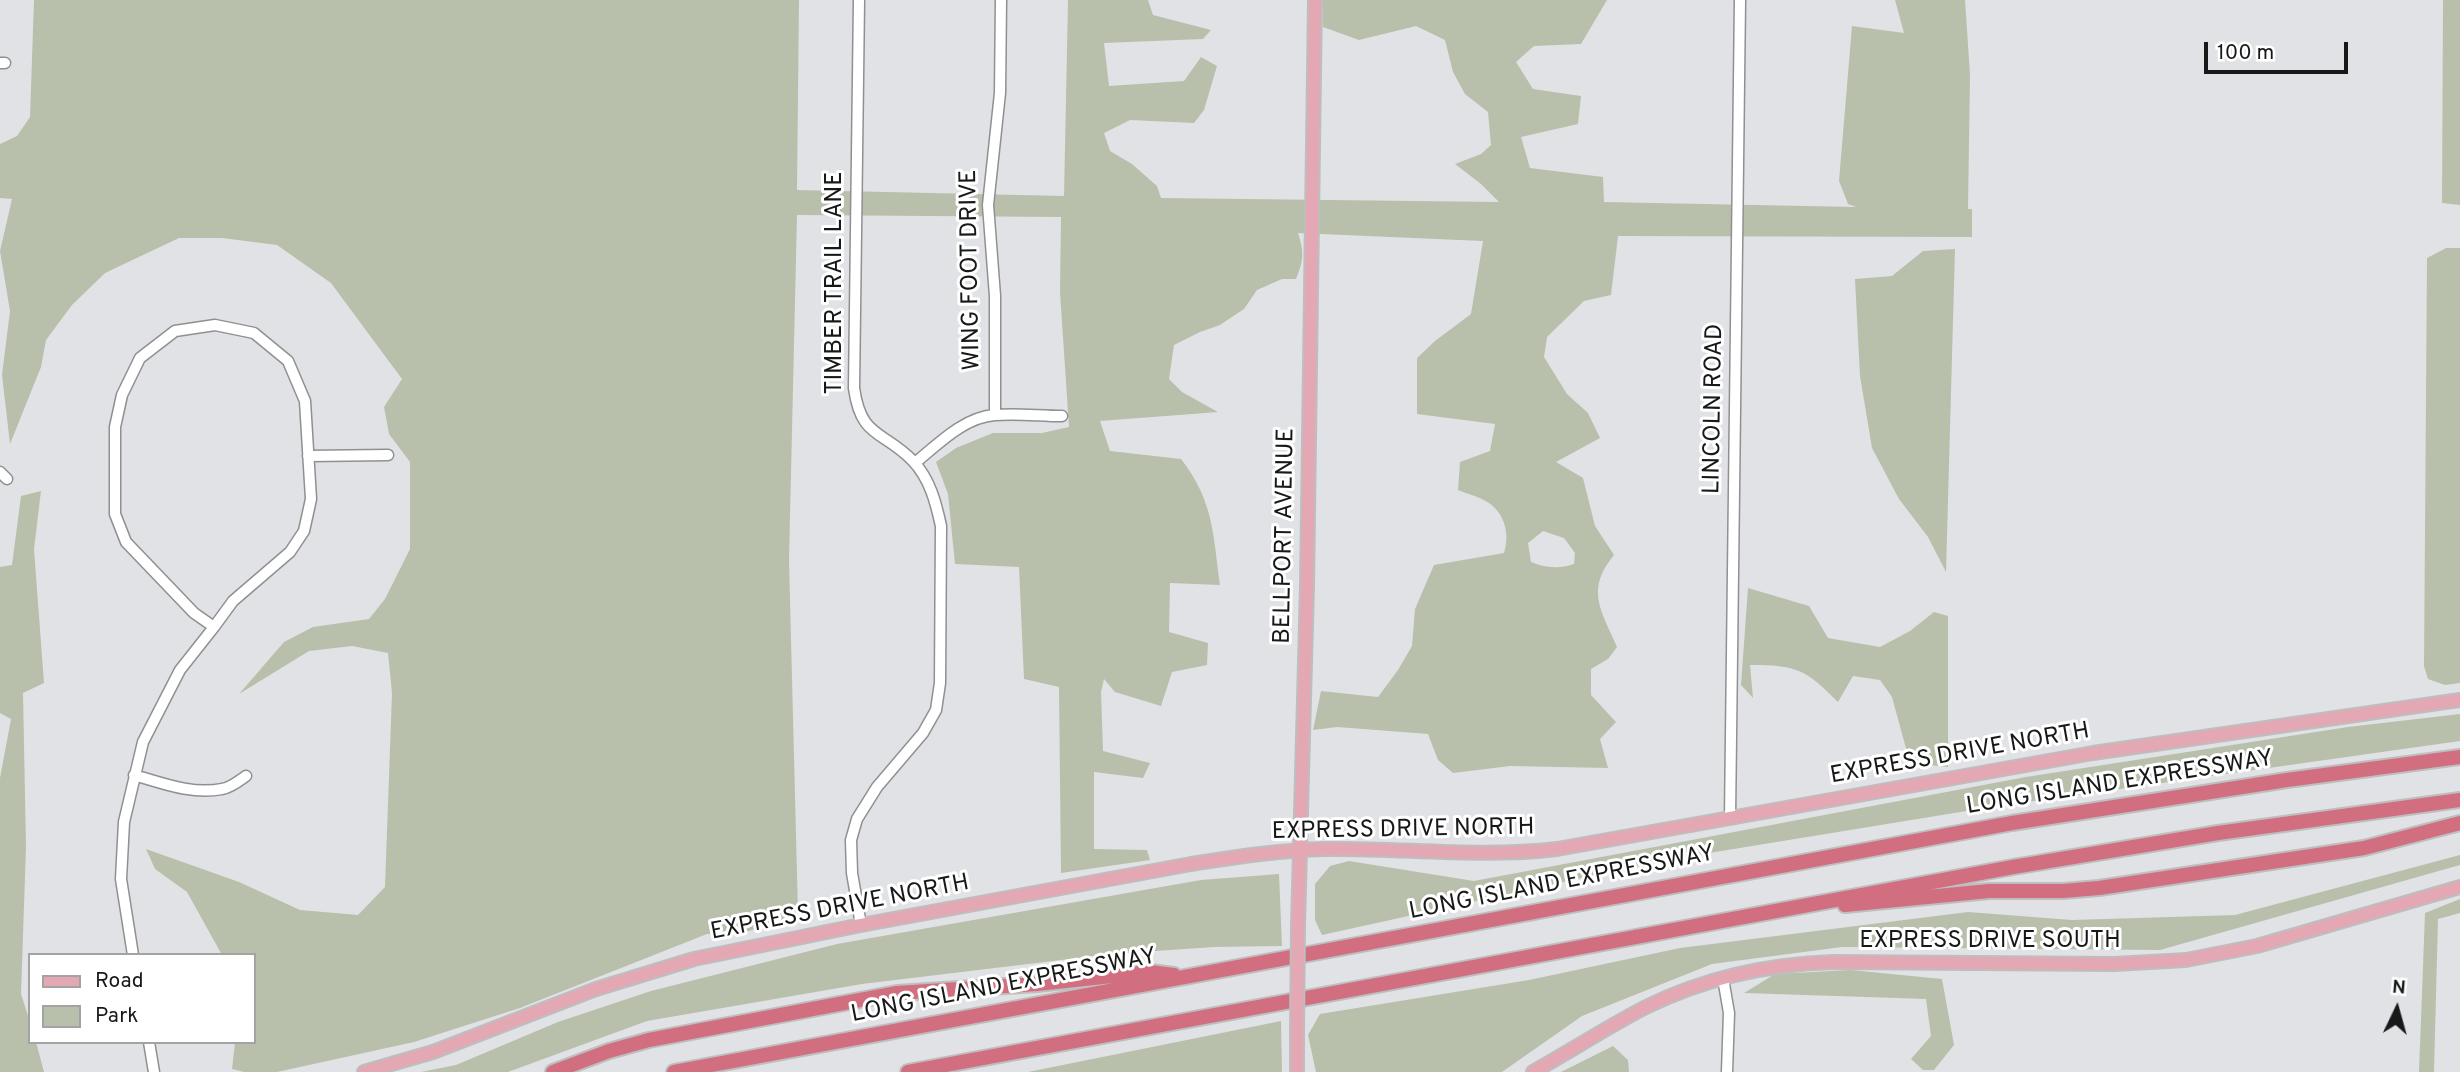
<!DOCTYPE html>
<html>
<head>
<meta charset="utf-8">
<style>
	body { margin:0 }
	#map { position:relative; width:2460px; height:1072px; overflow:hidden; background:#e1e2e5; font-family:Overpass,sans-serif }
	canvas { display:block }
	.legend { position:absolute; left:28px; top:953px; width:228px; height:91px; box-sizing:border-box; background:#fff; border:2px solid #a2a3a3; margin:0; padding:9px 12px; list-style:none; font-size:21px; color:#171818 }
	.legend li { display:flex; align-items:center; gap:14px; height:35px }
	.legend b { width:35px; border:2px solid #a2a3a3 }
	.north { position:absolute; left:2362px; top:974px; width:70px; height:70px; -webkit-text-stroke:5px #fff; paint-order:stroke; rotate:5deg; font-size:19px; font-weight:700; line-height:28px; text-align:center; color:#171818 }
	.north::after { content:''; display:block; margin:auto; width:24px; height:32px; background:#171818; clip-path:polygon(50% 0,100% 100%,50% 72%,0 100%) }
	.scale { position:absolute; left:2204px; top:42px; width:144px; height:32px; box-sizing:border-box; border:4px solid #171818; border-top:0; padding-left:9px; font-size:21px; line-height:24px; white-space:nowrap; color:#171818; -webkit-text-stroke:5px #fff; paint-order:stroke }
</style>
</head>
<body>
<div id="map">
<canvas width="2460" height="1072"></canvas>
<ul class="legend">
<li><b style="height:9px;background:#e3a8b3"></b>Road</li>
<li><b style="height:19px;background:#b8c0ab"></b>Park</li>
</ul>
<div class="north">N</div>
<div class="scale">100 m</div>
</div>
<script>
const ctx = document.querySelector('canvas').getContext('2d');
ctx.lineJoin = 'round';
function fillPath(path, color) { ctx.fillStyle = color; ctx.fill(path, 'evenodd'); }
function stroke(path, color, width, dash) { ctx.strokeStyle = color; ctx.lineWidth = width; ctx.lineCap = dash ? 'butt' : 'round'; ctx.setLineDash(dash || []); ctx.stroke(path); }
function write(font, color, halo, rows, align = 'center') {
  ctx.font = font + ' Overpass,sans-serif'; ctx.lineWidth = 6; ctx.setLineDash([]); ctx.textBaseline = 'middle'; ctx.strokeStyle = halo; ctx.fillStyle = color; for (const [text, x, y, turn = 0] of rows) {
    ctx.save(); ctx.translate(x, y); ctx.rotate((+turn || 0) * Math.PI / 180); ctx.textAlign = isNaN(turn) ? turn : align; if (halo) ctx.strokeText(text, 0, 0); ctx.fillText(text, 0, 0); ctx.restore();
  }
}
fillPath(new Path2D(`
	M 34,0 L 799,0 L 797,190 L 1064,196 L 1068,0 L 1148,0 L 1153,15 L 1211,30 L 1203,39 L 1104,43 L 1109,86 L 1184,81 L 1201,57 L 1217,66 L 1204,110 L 1194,123 L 1130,120 L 1104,133 L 1110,151 L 1132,164 L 1157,186 L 1161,198 L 1499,202 L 1481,184 L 1455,164 L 1481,154 L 1491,145 L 1488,112 L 1465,94 L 1453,72 L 1445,40 L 1416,26 L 1359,40 L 1323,27 L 1323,0 L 1607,0 L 1581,44 L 1534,46 L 1516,62 L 1533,89 L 1581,96 L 1578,124 L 1521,137 L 1530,168 L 1603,177 L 1604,202 L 1856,207 L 1848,204 L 1839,181 L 1852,26 L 1904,33 L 1895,0 L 1965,0 L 1970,75 L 1968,209 L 1972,209 L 1972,237 L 1618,236 L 1611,295 L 1584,301 L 1547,337 L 1544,357 L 1567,394 L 1588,413 L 1600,438 L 1556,462 L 1583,478 L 1595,526 L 1614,555 C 1585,590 1601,610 1617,647 L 1608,659 L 1591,669 L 1591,695 L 1616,722 L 1600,739 L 1608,768 L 1510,766 L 1453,773 L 1438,760 L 1428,734 L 1337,727 L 1313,730 L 1321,691 L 1378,697 L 1398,670 L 1412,646 L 1415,609 L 1434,565 L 1504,553 C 1510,535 1505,514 1489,503 C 1480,497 1468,494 1458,490 L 1460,462 L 1490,451 L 1495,424 L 1417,414 L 1417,358 L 1435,341 L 1471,314 L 1483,241 L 1298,233 C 1304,252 1304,260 1296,279 L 1282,279 L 1257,290 L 1244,309 L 1220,325 L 1200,332 L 1174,345 L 1169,379 L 1182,392 L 1218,412 L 1100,421 L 1110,451 L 1181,459 C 1214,501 1213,535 1220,585 L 1170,583 L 1169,632 L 1208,643 L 1207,665 L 1172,672 L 1161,706 L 1115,692 L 1104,679 L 1101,692 L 1103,751 L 1150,763 L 1143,778 L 1094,772 L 1094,849 L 1147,850 L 1150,860 L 1061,873 L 1059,687 L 1024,679 L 1019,567 L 955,564 L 948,494 L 936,462 L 956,448 L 993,433 L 1042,433 L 1069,427 L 1060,292 L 1061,217 L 797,215 L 789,560 L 798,914 L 749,931 L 707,934 L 520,1008 L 414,1042 L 277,1072 L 244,1072 L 232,1069 L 235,1042 L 254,1042 L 254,955 L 222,955 L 187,892 L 155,869 L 146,849 L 239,882 L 300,910 L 358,915 L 385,887 L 392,693 L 388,653 L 352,646 L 309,651 L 239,694 L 284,642 L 313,627 L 369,619 L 385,599 L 410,549 L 410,462 L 389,434 L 384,407 L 402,379 L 331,283 L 277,245 L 222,238 L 179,238 L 105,273 L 72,305 L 46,340 L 41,367 L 10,444 L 2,375 L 10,311 L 0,251 L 12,199 L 0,198 L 0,144 L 17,136 L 30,117 ZM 1543,531 L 1564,538 L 1575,553 L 1574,564 C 1558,569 1546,568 1531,562 L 1528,543 Z
	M 2443,0 L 2460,0 L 2460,205 L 2442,203 Z
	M 2446,248 L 2460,248 L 2460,683 L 2445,685 L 2428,679 L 2424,666 L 2427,258 Z
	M 1955,249 L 1946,572 L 1928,537 L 1899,499 L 1872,448 L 1860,376 L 1855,279 L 1892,276 L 1923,251 Z
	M 41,491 L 34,549 L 44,683 L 23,693 L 26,847 L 21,994 L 30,1022 L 30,1042 L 36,1042 L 44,1072 L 0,1072 L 0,778 L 11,719 L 0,713 L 0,567 L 12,565 L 21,496 Z
	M 1748,588 L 1809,606 L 1828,638 L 1880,647 L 1910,631 L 1934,612 L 1948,616 L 1948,767 L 1910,763 L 1892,697 L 1880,680 L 1853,676 L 1838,702 C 1805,669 1797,665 1750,665 L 1753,698 L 1741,685 Z
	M 2460,714 L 2460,741 L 1985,808 L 1654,862 L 1322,935 L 1315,920 L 1315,884 L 1330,866 L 1349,861 L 1474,881 L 2026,777 L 2348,727 Z
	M 2460,855 L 2460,865 L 2160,950 L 1842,947 L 1712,964 L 1582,1016 L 1502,1072 L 1316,1072 L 1308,1035 L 1320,1014 L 1529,980 L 1680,948 L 1968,912 L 2072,920 L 2235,915 Z
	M 1279,874 L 1282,946 L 1214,947 L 1111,954 L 862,984 L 647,1021 L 508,1072 L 421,1072 L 456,1065 L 558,1022 L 651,991 L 837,944 L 1201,880 Z
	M 2460,899 L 2460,913 L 2438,919 L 2434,1072 L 2419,1072 L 2425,913 Z
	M 1851,970 L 1942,979 L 1954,1045 L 1934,1070 L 1923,1070 L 1911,1059 L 1931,1036 L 1926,999 L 1744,993 L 1775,974 Z
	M 1281,1021 L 1282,1072 L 1028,1072 Z
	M 1613,1046 L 1628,1060 L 1629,1072 L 1561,1072 Z`), '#b8c0ab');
const minor = new Path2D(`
	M 859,0 L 854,388 C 861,439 883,430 913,461 C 930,479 936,503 941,526 L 940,683 L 936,710 L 923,733 L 877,787 L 857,819 L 851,840 L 852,873 L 861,925
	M 0,63 L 5,63
	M 995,415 L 995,296 L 988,205 L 1000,93 L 1001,0
	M 308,456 L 388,455
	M 915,463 C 938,444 964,417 995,415 C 1017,413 1040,416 1062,416
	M 0,472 L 7,479
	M 134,775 C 162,783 192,795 222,789 C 230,788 239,781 246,776
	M 1730,818 L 1740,0
	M 133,955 L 121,879 L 124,822 L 143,742 L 180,670 L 214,627 L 233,601 L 290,552 L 304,531 L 311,499 L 305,401 L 288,361 L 254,333 L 215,325 L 175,331 L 140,358 L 122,395 L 115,427 L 115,514 L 126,542 L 194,613 L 214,627
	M 1723,978 L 1729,1013 L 1727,1072
	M 149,1042 L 154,1072`);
const major = new Path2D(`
	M 1298,925 L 1307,586 L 1315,0
	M 1297,1032 L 1297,1072
	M 364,1072 L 433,1052 L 596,989 L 694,959 L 861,925 L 1191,864 C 1235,857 1281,850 1325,849 C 1403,848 1480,858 1557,849 L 2093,753 L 2460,700
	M 1533,1072 C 1571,1051 1607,1027 1646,1007 C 1705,978 1769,964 1834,962 L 2114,964 L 2186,960 L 2257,946 L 2460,887`);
const highway = new Path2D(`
	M 1845,905 L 1989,891 L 2063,891 L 2099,888 L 2364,848 L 2460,823
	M 553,1072 L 609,1051 L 649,1040 L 897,993 L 1037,984 L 1150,972 L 1174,975
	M 674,1072 L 2012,823 L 2287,780 L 2460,757
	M 908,1072 L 2013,867 L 2218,833 L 2460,800`);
stroke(minor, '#8f9092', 13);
stroke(major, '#bebebe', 16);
stroke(highway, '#bebebe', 18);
stroke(minor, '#fff', 10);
stroke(major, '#e3a8b3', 12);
stroke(highway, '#d16e80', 14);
const majorBridge = new Path2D(`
	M 1297,1032 L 1298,925`);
stroke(majorBridge, '#bebebe', 16, []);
stroke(majorBridge, '#e3a8b3', 12);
write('24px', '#171818', '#fff', [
	["WING FOOT DRIVE",972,270,-91],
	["TIMBER TRAIL LANE",836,283,-90],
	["LINCOLN ROAD",1715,409,-89],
	["BELLPORT AVENUE",1286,536,-89],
	["EXPRESS DRIVE NORTH",1960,755,-10],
	["LONG ISLAND EXPRESSWAY",2120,784,-9],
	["EXPRESS DRIVE NORTH",1403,831,-1],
	["LONG ISLAND EXPRESSWAY",1562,884,-11],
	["EXPRESS DRIVE NORTH",840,909,-11],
	["EXPRESS DRIVE SOUTH",1990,942],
	["LONG ISLAND EXPRESSWAY",1004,987,-11]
]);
</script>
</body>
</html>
